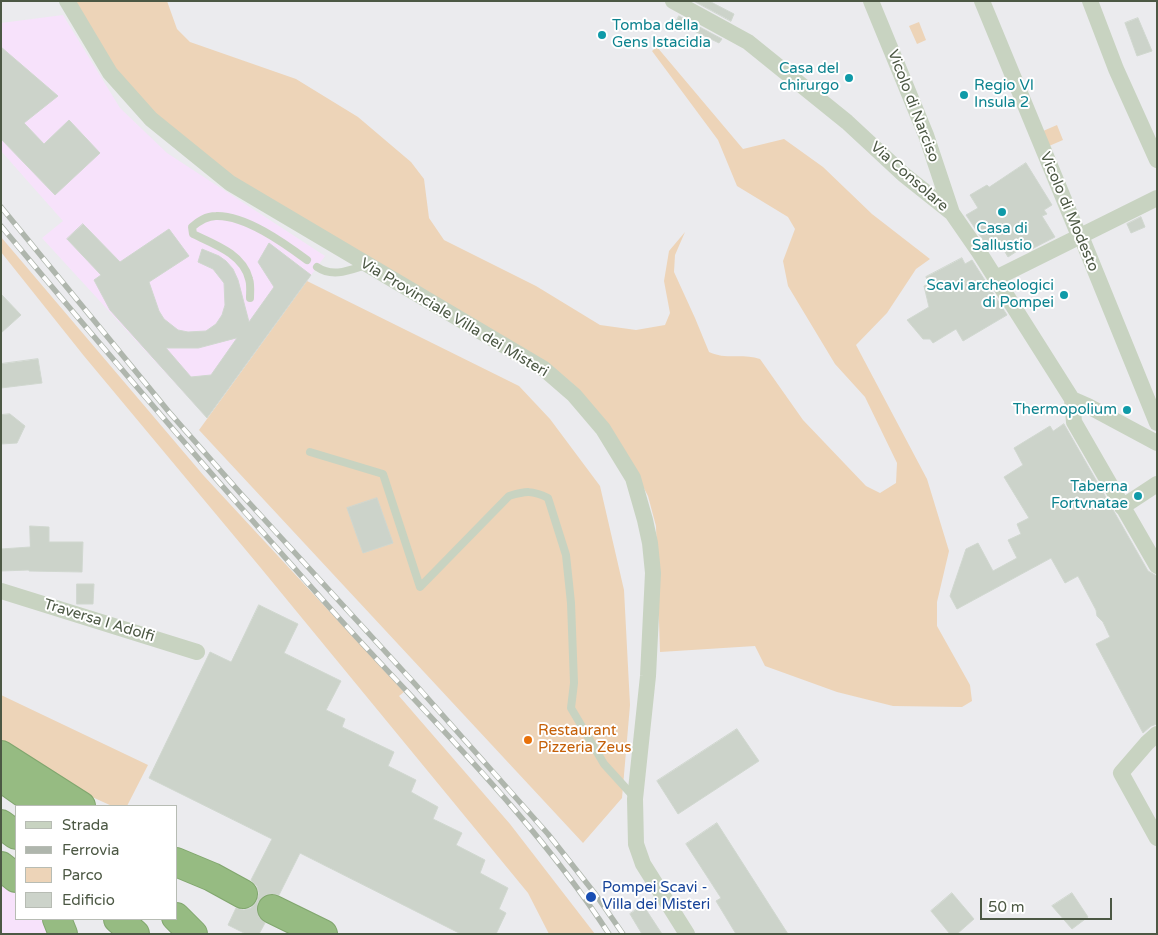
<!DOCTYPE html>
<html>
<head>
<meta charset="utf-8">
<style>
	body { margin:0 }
	#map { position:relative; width:1158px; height:935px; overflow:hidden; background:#ebebee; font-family:"Varela Round",sans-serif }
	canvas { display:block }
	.frame { position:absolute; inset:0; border:2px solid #4c5844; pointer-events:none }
	.legend { position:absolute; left:15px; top:805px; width:162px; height:115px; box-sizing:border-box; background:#fff; border:1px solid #b7bcb4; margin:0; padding:6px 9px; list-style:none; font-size:15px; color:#4c5844 }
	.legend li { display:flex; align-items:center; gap:10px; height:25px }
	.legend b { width:25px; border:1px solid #b7bcb4 }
	.scale { position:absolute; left:980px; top:898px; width:132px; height:22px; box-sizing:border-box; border:2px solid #4c5844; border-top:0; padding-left:6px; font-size:15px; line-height:18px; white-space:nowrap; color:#4c5844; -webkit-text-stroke:4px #fff; paint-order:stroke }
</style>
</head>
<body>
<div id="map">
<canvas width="1158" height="935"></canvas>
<div class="frame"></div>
<ul class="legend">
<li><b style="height:6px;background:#c8d3c1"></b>Strada</li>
<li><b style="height:6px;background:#afb6ad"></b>Ferrovia</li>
<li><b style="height:14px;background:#edd4b8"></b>Parco</li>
<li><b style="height:14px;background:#ccd3ca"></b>Edificio</li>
</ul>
<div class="scale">50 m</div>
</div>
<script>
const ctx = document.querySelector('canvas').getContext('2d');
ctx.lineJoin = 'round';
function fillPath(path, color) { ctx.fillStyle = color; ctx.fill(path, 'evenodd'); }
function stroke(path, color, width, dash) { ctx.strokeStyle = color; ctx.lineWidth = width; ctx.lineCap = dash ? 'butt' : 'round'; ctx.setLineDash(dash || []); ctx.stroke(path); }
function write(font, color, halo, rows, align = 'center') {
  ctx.font = font + ' "Varela Round",sans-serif'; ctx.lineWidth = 4; ctx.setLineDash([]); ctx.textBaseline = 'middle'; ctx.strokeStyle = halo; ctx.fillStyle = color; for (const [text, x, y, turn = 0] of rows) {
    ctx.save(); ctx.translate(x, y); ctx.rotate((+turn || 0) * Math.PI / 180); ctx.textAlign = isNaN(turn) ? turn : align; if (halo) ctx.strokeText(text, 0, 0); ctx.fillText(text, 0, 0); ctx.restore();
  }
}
fillPath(new Path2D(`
	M 63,15 L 120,108 L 167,153 L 325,256 L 207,418 L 42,238 L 63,221 L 1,151 L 1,23 Z
	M 1,879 L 16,891 L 16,919 L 47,919 L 54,934 L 1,934 Z`), '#f7e2fb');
fillPath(new Path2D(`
	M 74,1 L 167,1 L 177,29 L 190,42 L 296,79 L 358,117 L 411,162 L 424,179 L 429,218 L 444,240 L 536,286 L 600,325 L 636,330 L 665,325 L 670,313 L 664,281 L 669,251 L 685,232 L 675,255 L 674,272 L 695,318 L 709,352 C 725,360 743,353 760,359 L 803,420 L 866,486 L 880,493 L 896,483 L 897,463 L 865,397 L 835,364 L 788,286 L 783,261 L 795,229 L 788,217 L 737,186 L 718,140 L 652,51 L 657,47 L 743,149 L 784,139 L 823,167 L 872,214 L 930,259 L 916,269 L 887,313 L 856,345 L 927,479 L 949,551 L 937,602 L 937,626 L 970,685 L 972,701 L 962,707 L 893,706 L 837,692 L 765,666 L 755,646 L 660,652 L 656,526 L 648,496 L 628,458 L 571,382 L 272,203 L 223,169 L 156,115 L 118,72 Z
	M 919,22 L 926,40 L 917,44 L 909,26 Z
	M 1057,125 L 1063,140 L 1049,146 L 1043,131 Z
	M 1,237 L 204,476 L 404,692 L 399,696 L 510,824 L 595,934 L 549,934 L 528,893 L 260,567 L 84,356 L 1,252 Z
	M 307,281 L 519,386 L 550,419 L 600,486 L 624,590 L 630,705 L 622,798 L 583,843 L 199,430 Z
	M 1,695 L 148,765 L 127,806 L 112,806 L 81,792 L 1,745 Z`), '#edd4b8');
const building = new Path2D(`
	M 694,1 L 709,1 L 734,14 L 731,21 Z
	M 679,16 L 722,39 L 719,43 L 676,22 Z
	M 1138,18 L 1152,51 L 1137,56 L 1125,23 Z
	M 1,47 L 58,96 L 24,123 L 44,144 L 69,120 L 100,153 L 55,195 L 1,139 Z
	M 1026,163 L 1052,205 L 1044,210 L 1047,214 L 1042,216 L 1055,237 L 1028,251 L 1025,246 L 1008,257 L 998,240 L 987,246 L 966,215 L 978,208 L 970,195 L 987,185 L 989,187 Z
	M 1141,217 L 1145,227 L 1131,233 L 1127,224 Z
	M 83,224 L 120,262 L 169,229 L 189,256 L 149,282 L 159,311 L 164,319 L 178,330 L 188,332 L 206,331 L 216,324 L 222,315 L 225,305 L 224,283 L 213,269 L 198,262 L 202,249 L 219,256 L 226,261 L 233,269 L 238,280 L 249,322 L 274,287 L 258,262 L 269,243 L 311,275 L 207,418 L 110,310 L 94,280 L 101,275 L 67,239 ZM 237,338 L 211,375 L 191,377 L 166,348 L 198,348 Z
	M 962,258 L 965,264 L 972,260 L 1007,315 L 963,341 L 956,329 L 933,343 L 930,339 L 923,339 L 907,320 L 929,307 L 924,286 L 929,284 L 926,277 Z
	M 1,294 L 21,315 L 1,333 Z
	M 38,359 L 42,383 L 1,388 L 1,364 Z
	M 10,414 L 25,426 L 17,443 L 1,444 L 1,415 Z
	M 1064,424 L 1148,571 L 1157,576 L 1157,724 L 1151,726 L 1143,733 L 1096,644 L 1110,637 L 1103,622 L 1097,616 L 1096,610 L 1078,576 L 1065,583 L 1051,558 L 957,609 L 950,596 L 966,549 L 978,543 L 993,571 L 1017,558 L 1008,540 L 1021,534 L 1017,524 L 1029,518 L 1004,477 L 1023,465 L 1014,448 L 1050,426 L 1053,431 Z
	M 377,498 L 393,543 L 363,553 L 347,508 Z
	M 30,526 L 49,527 L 49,542 L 83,542 L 82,572 L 29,571 L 29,570 L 1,571 L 1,549 L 30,547 Z
	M 77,584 L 94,584 L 93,604 L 77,604 Z
	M 259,605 L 298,624 L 284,653 L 341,681 L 326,710 L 345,719 L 342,727 L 394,752 L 388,766 L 416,780 L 411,792 L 438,807 L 433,819 L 462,833 L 456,845 L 485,860 L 480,873 L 508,888 L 499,909 L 506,913 L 496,934 L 461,934 L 300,853 L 279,895 L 270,894 L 264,896 L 258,902 L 257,911 L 259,917 L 265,923 L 259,934 L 246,934 L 228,925 L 236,908 L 244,910 L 251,908 L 257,901 L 259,893 L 257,886 L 251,880 L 272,839 L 149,778 L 210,652 L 231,662 Z
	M 737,729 L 759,761 L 678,814 L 657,781 Z
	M 717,823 L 788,934 L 736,934 L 716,901 L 721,898 L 686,844 Z
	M 952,893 L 974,919 L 957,934 L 950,934 L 931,911 Z
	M 1072,893 L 1088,917 L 1072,929 L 1052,906 Z
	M 643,905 L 662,934 L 642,934 L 630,914 Z`);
fillPath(building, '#ccd3ca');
stroke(building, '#d0d7cf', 1);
const highway = new Path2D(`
	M 1,755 L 81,806
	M 1,777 L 42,806
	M 1,824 L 16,835
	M 176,862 L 212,877 L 243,894
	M 1,866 L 16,878
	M 272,909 L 323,934
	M 176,917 L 193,934
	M 57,919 L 63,934
	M 118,919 L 135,934`);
stroke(highway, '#81a66e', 30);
stroke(new Path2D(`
	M 317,267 C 333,278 350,270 366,265
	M 250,298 C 250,292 251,285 249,279 C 243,254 214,244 193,234 L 192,227 C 199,221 206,216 216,216 C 245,215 284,243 307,260
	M 310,452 L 383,474 L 420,587 L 509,496 C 526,491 532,490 548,498 L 566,555 L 571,603 L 574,683 L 571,708 L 604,764 L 634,797`), '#c8d3c1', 8);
stroke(new Path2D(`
	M 67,1 L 110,73 L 151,119 L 230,183 L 544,369 L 574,395 L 603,429 L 633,478 L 645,520 L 650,543 L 653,573 L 648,676 L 635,799 L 636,844 L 643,864 L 687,934
	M 673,1 L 748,42 L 847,122 L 903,174 L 952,213 L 979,252 L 1072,399 L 1088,406 L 1157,443
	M 871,1 L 926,135 L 952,213
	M 982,1 L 1077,231 L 1083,241 L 1157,423
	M 1090,1 L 1116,69 L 1157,160
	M 996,278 L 1157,198
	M 1072,399 L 1074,422 L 1157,566
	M 1122,507 L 1157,484
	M 1,591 L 197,652
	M 1157,734 L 1147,743 L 1121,773 L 1157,838`), '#c8d3c1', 16);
stroke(highway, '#96bb82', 28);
const rail = new Path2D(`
	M 1,207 L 169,412 L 242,495 L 415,684 L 548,834 L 596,895 L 623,934
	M 1,226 C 111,358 223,489 338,617 C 431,720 533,817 609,934`);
stroke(rail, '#afb6ad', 5.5);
stroke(rail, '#fff', 4, [11]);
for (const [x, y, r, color] of [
	[602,35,5,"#0f9aa8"],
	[849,78,5,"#0f9aa8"],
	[964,95,5,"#0f9aa8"],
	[1002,212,5,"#0f9aa8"],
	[1064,295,5,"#0f9aa8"],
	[1127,410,5,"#0f9aa8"],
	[1138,496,5,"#0f9aa8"],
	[528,740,5,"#e8710a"],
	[591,897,6,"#1a4fb4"]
]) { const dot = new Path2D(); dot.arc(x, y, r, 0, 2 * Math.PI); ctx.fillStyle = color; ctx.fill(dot); stroke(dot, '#fff', 2); }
write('15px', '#0d838f', '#fff', [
	["Tomba della",612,26,"left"],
	["Gens Istacidia",612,43,"left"],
	["Casa del",839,69],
	["chirurgo",839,86],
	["Regio VI",974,86,"left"],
	["Insula 2",974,103,"left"],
	["Casa di",1002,229,"center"],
	["Sallustio",1002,246,"center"],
	["Scavi archeologici",1054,286],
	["di Pompei",1054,303],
	["Thermopolium",1117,410],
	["Taberna",1128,487],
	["Fortvnatae",1128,504]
], 'right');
write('15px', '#4c5844', '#fff', [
	["Vicolo di Narciso",913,106,69],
	["Via Consolare",909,177,41],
	["Vicolo di Modesto",1069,212,67],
	["Via Provinciale Villa dei Misteri",454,318,31],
	["Traversa I Adolfi",99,621,17]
]);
write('15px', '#c56008', '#fff', [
	["Restaurant",538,731],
	["Pizzeria Zeus",538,748]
], 'left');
write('15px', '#164399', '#fff', [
	["Pompei Scavi -",602,888],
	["Villa dei Misteri",602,905]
], 'left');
</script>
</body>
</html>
